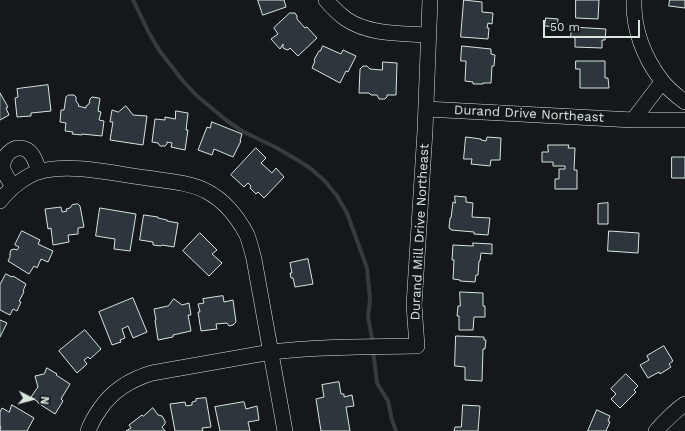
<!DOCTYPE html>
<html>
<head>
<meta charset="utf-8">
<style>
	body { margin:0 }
	#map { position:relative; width:685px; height:431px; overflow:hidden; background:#14181c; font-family:"Work Sans",sans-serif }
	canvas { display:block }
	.north { position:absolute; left:12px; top:379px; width:40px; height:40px; -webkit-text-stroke:3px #14181c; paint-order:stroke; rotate:96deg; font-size:11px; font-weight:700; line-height:16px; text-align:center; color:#d8e6dc }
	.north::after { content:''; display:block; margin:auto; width:14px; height:18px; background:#d8e6dc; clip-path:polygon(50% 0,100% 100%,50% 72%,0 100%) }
	.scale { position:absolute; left:543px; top:20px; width:97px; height:18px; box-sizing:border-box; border:2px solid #d8e6dc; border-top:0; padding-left:5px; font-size:12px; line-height:14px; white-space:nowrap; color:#d8e6dc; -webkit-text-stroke:3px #14181c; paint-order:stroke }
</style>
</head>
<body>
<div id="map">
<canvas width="685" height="431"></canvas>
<div class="north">N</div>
<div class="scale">50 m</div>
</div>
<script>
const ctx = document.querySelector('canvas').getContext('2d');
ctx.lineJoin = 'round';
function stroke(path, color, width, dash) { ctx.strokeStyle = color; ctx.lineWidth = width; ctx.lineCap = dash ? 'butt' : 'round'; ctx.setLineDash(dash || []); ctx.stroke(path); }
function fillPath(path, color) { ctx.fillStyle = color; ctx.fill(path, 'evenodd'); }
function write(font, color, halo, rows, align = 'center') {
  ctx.font = font + ' "Work Sans",sans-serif'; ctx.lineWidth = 3; ctx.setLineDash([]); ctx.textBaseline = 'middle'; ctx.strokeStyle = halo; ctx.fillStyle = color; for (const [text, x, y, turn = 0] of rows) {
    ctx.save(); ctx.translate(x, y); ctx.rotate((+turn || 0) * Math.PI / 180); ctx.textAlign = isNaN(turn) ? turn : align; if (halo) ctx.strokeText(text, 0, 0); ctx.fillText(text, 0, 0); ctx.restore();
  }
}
stroke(new Path2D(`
	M 133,0 L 149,33 L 159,50 L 183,81 L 196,95 L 226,120 L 242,131 L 277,148 L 294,158 L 310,168 L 325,181 L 337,196 L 347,213 L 367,268 L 370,299 L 368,317 L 373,343
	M 373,350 L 377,383 L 388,401 L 392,420 L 396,431`), '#363b3e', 4);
const building = new Path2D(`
	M 258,0 L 284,0 L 286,7 L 263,15 Z
	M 464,0 L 482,2 L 482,12 L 493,13 L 492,24 L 488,23 L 487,28 L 489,28 L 488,39 L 461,37 Z
	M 576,0 L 599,0 L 598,19 L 576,18 Z
	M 670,0 L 685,0 L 685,8 L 669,6 Z
	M 290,13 L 295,13 L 297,16 L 297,19 L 305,28 L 307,27 L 317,38 L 298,56 L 290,48 L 288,50 L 285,49 L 283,48 L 283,44 L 280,49 L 271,39 L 278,34 L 274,28 Z
	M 546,18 L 558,19 L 557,27 L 545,26 Z
	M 572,27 L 606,29 L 605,40 L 602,40 L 602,48 L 575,47 L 575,37 L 571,37 Z
	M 323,46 L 341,54 L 343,50 L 356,56 L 348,72 L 346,71 L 340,83 L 312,68 L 315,61 L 314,60 L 319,51 L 320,51 Z
	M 462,46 L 491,49 L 491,54 L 495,55 L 494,66 L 492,66 L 491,83 L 483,83 L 483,84 L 473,84 L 473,82 L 465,81 L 466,61 L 461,61 Z
	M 576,61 L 605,61 L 605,78 L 608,78 L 609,88 L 580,88 L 580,69 L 576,69 Z
	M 383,62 L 397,63 L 396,95 L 387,95 L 387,97 L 385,99 L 379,99 L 377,95 L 371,95 L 369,93 L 359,93 L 360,69 L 363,66 L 367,66 L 370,69 L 382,70 Z
	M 48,85 L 51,111 L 31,113 L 31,116 L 17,117 L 15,98 L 18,97 L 17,89 Z
	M 0,93 L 8,107 L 6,108 L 9,115 L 0,120 Z
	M 69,95 L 74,95 L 76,97 L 76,101 L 79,105 L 78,106 L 86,108 L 86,106 L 89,104 L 90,99 L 92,97 L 99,98 L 100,99 L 98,111 L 101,112 L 99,120 L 104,121 L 102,136 L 82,134 L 82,135 L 72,134 L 73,132 L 65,131 L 66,123 L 60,122 L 61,110 L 64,110 L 66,97 Z
	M 126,106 L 133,115 L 147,116 L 143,145 L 110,140 L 113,122 L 110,122 L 112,110 L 118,112 Z
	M 176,111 L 188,113 L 186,130 L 188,130 L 185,150 L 171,147 L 172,143 L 167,142 L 167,144 L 165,146 L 160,146 L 158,143 L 152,142 L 155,119 L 165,120 L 165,117 L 175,119 Z
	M 212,122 L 242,134 L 240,141 L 241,141 L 233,157 L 214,149 L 212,155 L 198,150 L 207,127 L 210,128 Z
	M 466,137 L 481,139 L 481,140 L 486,141 L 487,137 L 501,138 L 500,160 L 491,160 L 490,166 L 471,164 L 472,159 L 464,159 Z
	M 548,145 L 569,145 L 568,148 L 575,148 L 574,170 L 577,170 L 577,189 L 555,189 L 555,179 L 559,179 L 559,169 L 565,169 L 565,166 L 553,166 L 553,162 L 542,162 L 542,152 L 548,152 Z
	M 256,148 L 266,158 L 261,163 L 272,173 L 276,168 L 284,177 L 264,198 L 258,192 L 256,194 L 250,188 L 251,186 L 248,183 L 244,187 L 231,175 Z
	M 672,157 L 685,157 L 685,178 L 672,178 Z
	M 455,196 L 466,197 L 466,202 L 473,203 L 472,217 L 490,218 L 488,235 L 474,234 L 474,232 L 451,230 L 451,229 L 449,228 L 450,218 L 451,218 L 453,202 L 455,203 Z
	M 608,203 L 608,224 L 598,224 L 598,204 Z
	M 78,204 L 80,206 L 84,227 L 78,228 L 78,234 L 68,235 L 69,242 L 53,245 L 51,228 L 48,229 L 45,209 L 61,207 L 62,212 L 67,211 L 66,209 L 70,208 L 72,205 Z
	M 100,208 L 136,214 L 130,251 L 114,249 L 115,239 L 96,236 Z
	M 144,215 L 158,217 L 158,218 L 167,220 L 167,221 L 178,223 L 174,247 L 162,245 L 161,246 L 153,245 L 153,242 L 140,240 Z
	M 22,231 L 40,240 L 38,244 L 53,251 L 48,262 L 41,259 L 37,268 L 34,266 L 29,274 L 8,261 L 10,257 L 10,253 L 11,250 L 14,249 L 17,250 L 19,247 L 15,245 Z
	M 609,231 L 639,233 L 638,253 L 608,251 Z
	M 200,233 L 217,250 L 212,254 L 222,263 L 209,276 L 183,251 Z
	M 473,243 L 492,244 L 492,254 L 481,253 L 480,261 L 479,261 L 478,275 L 476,275 L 475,282 L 460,281 L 460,280 L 453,279 L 454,260 L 452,260 L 453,245 L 473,246 Z
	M 308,259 L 313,284 L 295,287 L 293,278 L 291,278 L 290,273 L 292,273 L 290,263 Z
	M 6,274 L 12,277 L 13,276 L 26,284 L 23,291 L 24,292 L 19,301 L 21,302 L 17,311 L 13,309 L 10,315 L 0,310 L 0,285 Z
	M 460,292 L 483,293 L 483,306 L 485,306 L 485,317 L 474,317 L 473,330 L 459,330 L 459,316 L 457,316 L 458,306 L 460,306 Z
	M 223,296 L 224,302 L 233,300 L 236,322 L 233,325 L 229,326 L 227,323 L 216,324 L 217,329 L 201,331 L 198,312 L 200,312 L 198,304 L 204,303 L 203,299 Z
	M 133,298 L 147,332 L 133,338 L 128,326 L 122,329 L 125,338 L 120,340 L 121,342 L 112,345 L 99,312 Z
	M 174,299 L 182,305 L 189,303 L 191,315 L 188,315 L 191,331 L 173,335 L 173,337 L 158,340 L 155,320 L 156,320 L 154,309 L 168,306 Z
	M 0,320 L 7,323 L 0,337 Z
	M 85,330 L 101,349 L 90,359 L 88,357 L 84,360 L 87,364 L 77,373 L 59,351 Z
	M 456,336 L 484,337 L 484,340 L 486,340 L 485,349 L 483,349 L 482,381 L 465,380 L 465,367 L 455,366 Z
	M 664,346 L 673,361 L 669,364 L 671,367 L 660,374 L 659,372 L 648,378 L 640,365 L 649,360 L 647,356 Z
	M 47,368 L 57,374 L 56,375 L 70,384 L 61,399 L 63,401 L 55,414 L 38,403 L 38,402 L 31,397 L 38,387 L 35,376 L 44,374 Z
	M 626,374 L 638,386 L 634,390 L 636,392 L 620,408 L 611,399 L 616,394 L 611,389 Z
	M 339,382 L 341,394 L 344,394 L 344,397 L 352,395 L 354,406 L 346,407 L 350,431 L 321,431 L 316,399 L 324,397 L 322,385 Z
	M 206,398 L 211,427 L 202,428 L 203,431 L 175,431 L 170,404 L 185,402 L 186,406 L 192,405 L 192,402 L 196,401 L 196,399 Z
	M 244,402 L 246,409 L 257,406 L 259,420 L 248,422 L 250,431 L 220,431 L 215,407 Z
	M 12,405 L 34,418 L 27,431 L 0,431 L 1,427 L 0,426 L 0,412 L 2,408 L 9,412 Z
	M 463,405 L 480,406 L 478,431 L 454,431 L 455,427 L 461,427 Z
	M 153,408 L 158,415 L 162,416 L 165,421 L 165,424 L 162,427 L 165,431 L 126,431 L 131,428 L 129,425 L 142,415 L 143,416 Z
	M 597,410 L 610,416 L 608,421 L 610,422 L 606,431 L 588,431 Z`);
fillPath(building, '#2c363c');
stroke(building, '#d8e6dc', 1);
const minor = new Path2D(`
	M 326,0 C 332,7 339,14 346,19 C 369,35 402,33 428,35
	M 634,0 C 633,29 644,58 662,81 C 668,89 677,96 685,102
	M 426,109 L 633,120 L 685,120
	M 633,120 L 662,82
	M 13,187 C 10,181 4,174 3,168 C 2,155 15,143 27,150 C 34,154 37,165 39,172
	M 0,201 C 9,189 26,175 41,171 C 73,163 115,174 147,178 C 166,181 189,182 206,191 C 224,200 238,218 247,235 C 250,243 252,251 254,259 L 285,431
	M 88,431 C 91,423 95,416 100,409 C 112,391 132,379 152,373 L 271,352 C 320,346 369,347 417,346 L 414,305 L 425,131 L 430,0
	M 656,431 C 665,421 674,411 685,404`);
stroke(minor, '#d8e6dc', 16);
stroke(minor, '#14181c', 15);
write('13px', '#d8e6dc', '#14181c', [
	["Durand Drive Northeast",529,114,3],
	["Durand Mill Drive Northeast",420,232,-87]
]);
</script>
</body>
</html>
